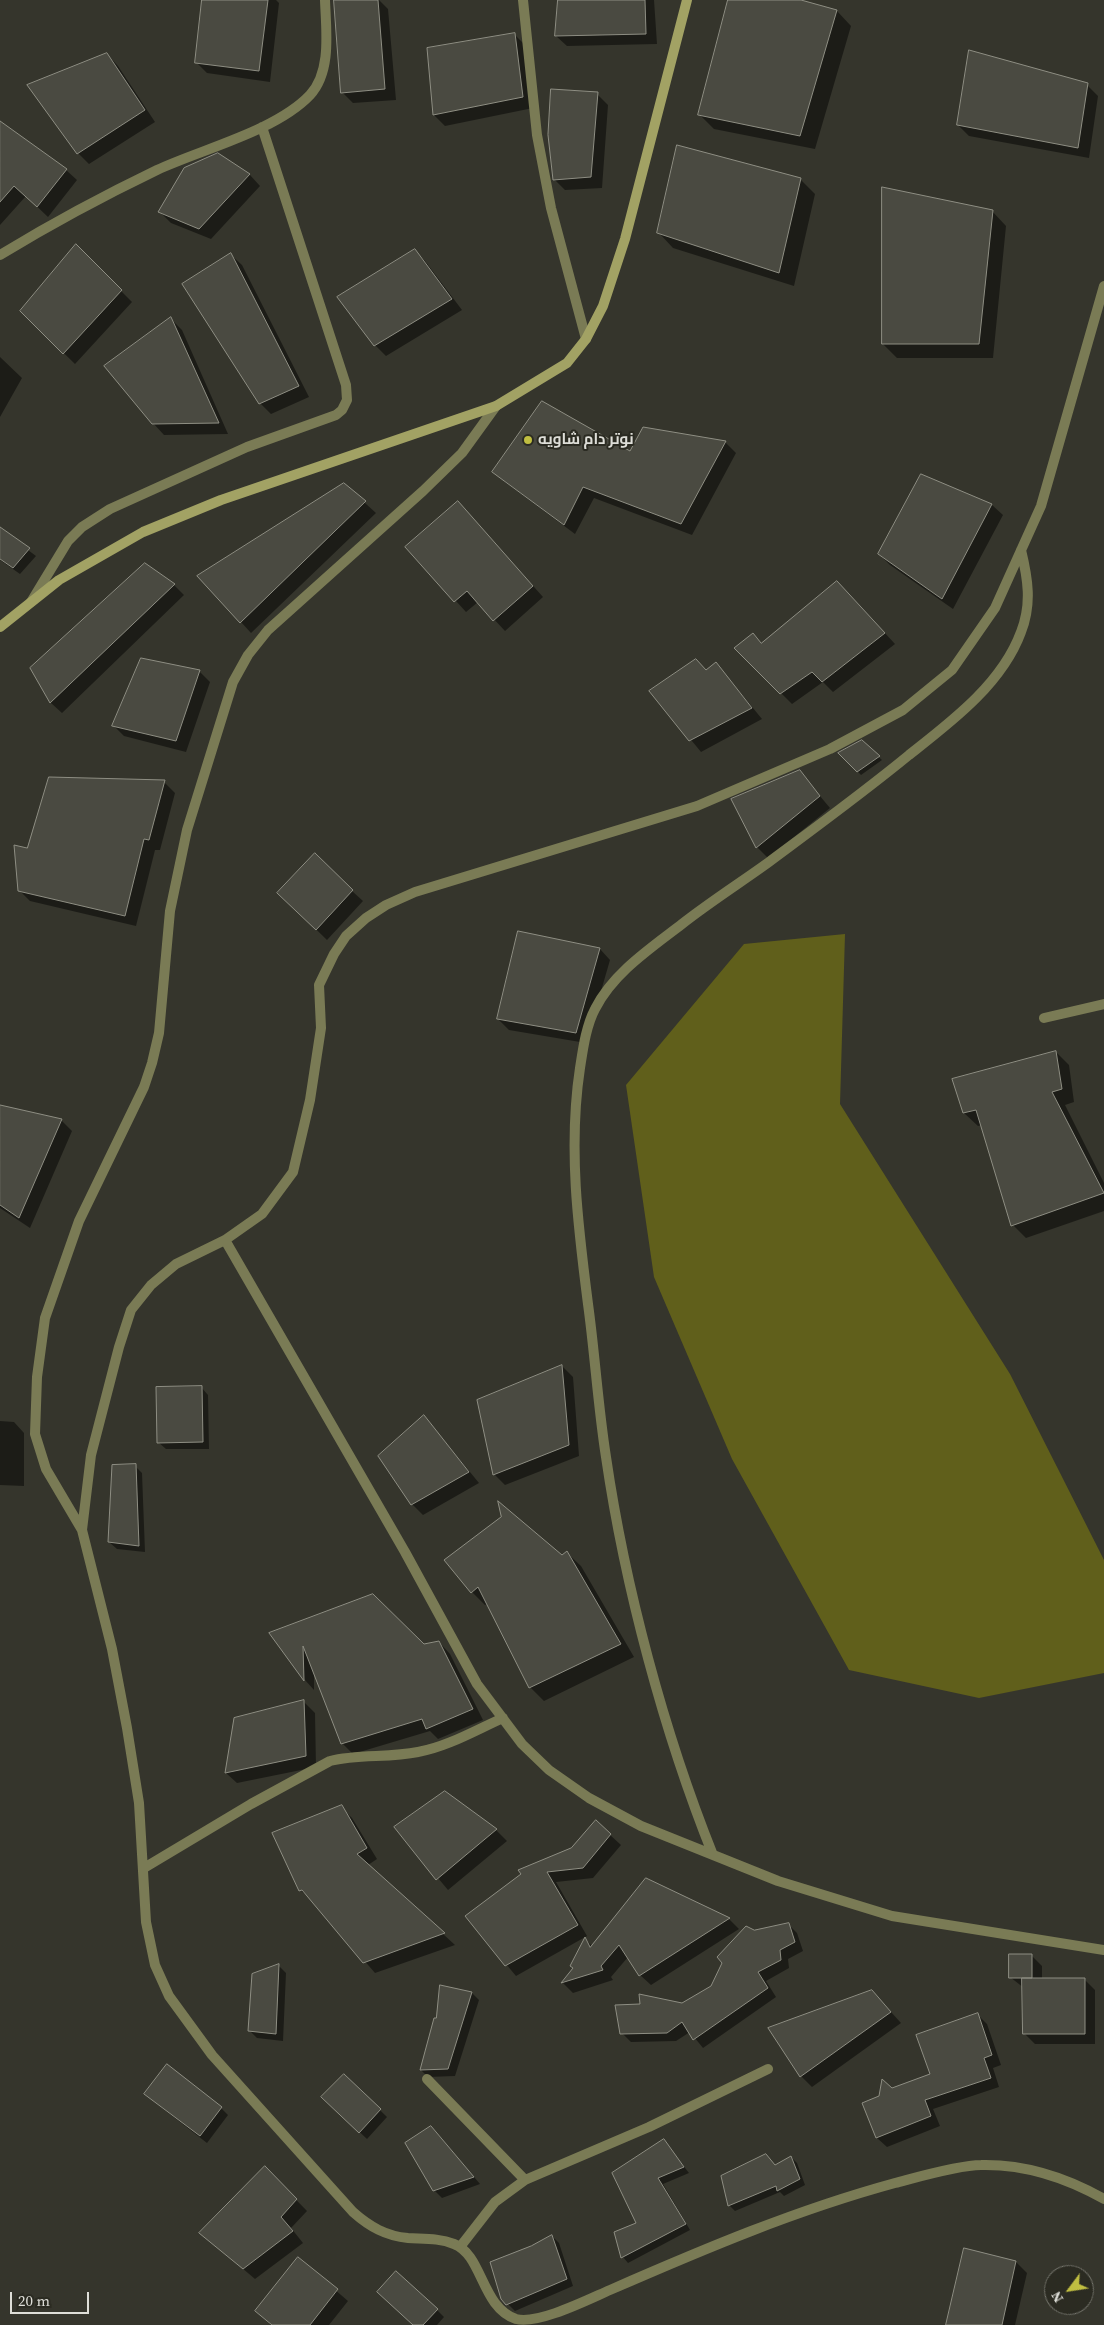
<!DOCTYPE html>
<html>
<head>
<meta charset="utf-8">
<style>
	body { margin:0 }
	#map { position:relative; width:1104px; height:2325px; overflow:hidden; background:#35352c; font-family:"Source Serif 4",serif }
	canvas { display:block }
	.north { position:absolute; left:1044px; top:2265px; width:50px; height:50px; box-sizing:border-box; background:#2b2b22; border:1px solid #73736b; border-radius:50%; rotate:239deg; font-size:14px; font-weight:700; line-height:20px; text-align:center; color:#deded8 }
	.north::after { content:''; display:block; margin:auto; width:18px; height:22px; background:#c0be41; clip-path:polygon(50% 0,100% 100%,50% 72%,0 100%) }
	.scale { position:absolute; left:10px; top:2292px; width:79px; height:22px; box-sizing:border-box; border:2px solid #deded8; border-top:0; padding-left:6px; font-size:15px; line-height:18px; white-space:nowrap; color:#deded8; -webkit-text-stroke:4px #2b2b22; paint-order:stroke }
</style>
</head>
<body>
<div id="map">
<canvas width="1104" height="2325"></canvas>
<div class="north">N</div>
<div class="scale">20 m</div>
</div>
<script>
const ctx = document.querySelector('canvas').getContext('2d');
ctx.lineJoin = 'round';
function fillPath(path, color) { ctx.fillStyle = color; ctx.fill(path, 'evenodd'); }
function stroke(path, color, width, dash) { ctx.strokeStyle = color; ctx.lineWidth = width; ctx.lineCap = dash ? 'butt' : 'round'; ctx.setLineDash(dash || []); ctx.stroke(path); }
function write(font, color, halo, rows, align = 'center') {
  ctx.font = font + ' "Source Serif 4",Cairo,serif'; ctx.lineWidth = 4; ctx.setLineDash([]); ctx.textBaseline = 'middle'; ctx.strokeStyle = halo; ctx.fillStyle = color; for (const [text, x, y, turn = 0] of rows) {
    ctx.save(); ctx.translate(x, y); ctx.rotate((+turn || 0) * Math.PI / 180); ctx.textAlign = isNaN(turn) ? turn : align; if (halo) ctx.strokeText(text, 0, 0); ctx.fillText(text, 0, 0); ctx.restore();
  }
}
fillPath(new Path2D(`
	M 845,934 L 840,1104 L 1010,1374 L 1104,1560 L 1104,1673 L 979,1698 L 849,1670 L 732,1459 L 654,1277 L 626,1085 L 744,944 Z`), '#605f1b');
fillPath(new Path2D(`
	M 203,0 L 276,0 L 279,3 L 270,82 L 207,73 L 196,62 Z
	M 356,0 L 379,0 L 388,9 L 396,100 L 353,103 L 342,92 Z
	M 559,0 L 654,0 L 657,44 L 567,46 L 556,36 Z
	M 730,0 L 797,0 L 837,11 L 851,26 L 815,149 L 714,129 L 700,115 Z
	M 515,35 L 526,46 L 533,108 L 445,126 L 434,115 Z
	M 107,54 L 118,66 L 155,122 L 89,164 L 78,153 Z
	M 1087,85 L 1098,96 L 1089,158 L 969,136 L 958,125 Z
	M 597,94 L 608,105 L 602,188 L 565,190 L 554,179 Z
	M 0,123 L 66,170 L 77,180 L 48,217 L 26,196 L 0,225 Z
	M 218,155 L 250,175 L 260,186 L 211,239 L 171,223 L 160,212 Z
	M 800,179 L 815,194 L 794,286 L 673,248 L 659,233 Z
	M 992,211 L 1006,226 L 993,358 L 897,358 L 883,344 Z
	M 76,246 L 132,302 L 75,364 L 21,311 Z
	M 415,250 L 425,261 L 462,310 L 386,356 L 375,345 Z
	M 231,255 L 242,265 L 309,397 L 271,414 L 260,403 Z
	M 171,319 L 182,330 L 228,434 L 164,435 L 153,423 Z
	M 0,357 L 22,378 L 0,417 Z
	M 725,442 L 736,453 L 692,535 L 594,498 L 575,534 L 505,482 L 494,471 Z
	M 922,476 L 992,505 L 1003,515 L 953,609 L 890,565 L 879,554 Z
	M 344,484 L 376,513 L 251,633 L 241,622 Z
	M 468,513 L 543,597 L 505,631 L 478,602 L 466,612 L 407,547 Z
	M 0,529 L 36,556 L 20,574 L 0,560 Z
	M 174,585 L 184,595 L 62,713 L 51,703 L 32,668 Z
	M 848,593 L 895,644 L 833,692 L 823,682 L 792,704 L 736,648 L 753,635 L 762,644 Z
	M 696,660 L 707,671 L 716,663 L 762,719 L 701,752 L 651,691 Z
	M 199,671 L 210,682 L 186,752 L 124,736 L 113,725 Z
	M 861,741 L 882,760 L 861,775 L 840,753 Z
	M 799,771 L 830,808 L 768,858 L 757,847 L 733,800 Z
	M 164,782 L 175,793 L 160,850 L 155,850 L 136,926 L 30,901 L 19,890 L 28,850 Z
	M 352,891 L 363,901 L 327,940 L 279,893 Z
	M 600,949 L 610,960 L 586,1043 L 509,1030 L 498,1019 Z
	M 1056,1052 L 1069,1065 L 1074,1102 L 1065,1105 L 1104,1183 L 1104,1211 L 1026,1238 L 1013,1225 L 982,1125 L 978,1126 L 964,1113 Z
	M 0,1106 L 62,1121 L 72,1131 L 30,1228 L 0,1208 Z
	M 562,1366 L 573,1377 L 579,1456 L 505,1485 L 494,1474 L 478,1401 Z
	M 201,1387 L 208,1395 L 209,1449 L 166,1449 L 158,1442 Z
	M 424,1416 L 479,1483 L 423,1515 L 412,1504 Z
	M 0,1421 L 14,1422 L 24,1433 L 24,1486 L 0,1485 Z
	M 135,1466 L 142,1473 L 145,1552 L 117,1549 L 109,1542 Z
	M 567,1553 L 581,1566 L 634,1657 L 544,1701 L 530,1687 L 488,1604 L 485,1605 L 472,1592 L 445,1560 L 562,1556 Z
	M 271,1633 L 423,1645 L 439,1642 L 450,1654 L 483,1720 L 438,1739 L 430,1731 L 353,1754 L 342,1743 L 314,1671 L 314,1690 L 305,1680 Z
	M 304,1702 L 315,1713 L 316,1767 L 237,1783 L 226,1773 Z
	M 445,1793 L 496,1830 L 507,1841 L 448,1890 L 396,1828 Z
	M 341,1807 L 352,1818 L 377,1859 L 368,1865 L 455,1945 L 375,1973 L 312,1900 L 300,1890 Z
	M 596,1822 L 621,1845 L 593,1878 L 556,1882 L 587,1936 L 516,1976 L 466,1916 L 571,1849 Z
	M 646,1879 L 729,1919 L 739,1929 L 651,1985 L 640,1975 L 628,1957 L 611,1977 L 613,1980 L 573,1993 L 563,1983 L 574,1968 L 585,1939 L 592,1946 Z
	M 788,1924 L 797,1933 L 803,1951 L 788,1959 L 789,1968 L 766,1981 L 776,1997 L 703,2048 L 690,2032 L 676,2041 L 631,2042 L 622,2033 L 682,2004 L 712,1986 L 753,1931 Z
	M 1031,1955 L 1042,1966 L 1042,1979 L 1084,1979 L 1095,1990 L 1095,2044 L 1035,2044 L 1024,2033 L 1024,1988 L 1010,1977 Z
	M 279,1966 L 286,1973 L 283,2041 L 257,2038 L 250,2031 Z
	M 872,1991 L 901,2023 L 812,2087 L 801,2076 L 770,2029 Z
	M 472,1993 L 479,2000 L 455,2076 L 428,2077 L 421,2070 L 435,2019 Z
	M 978,2015 L 987,2024 L 1001,2065 L 993,2068 L 999,2087 L 933,2109 L 940,2126 L 887,2147 L 877,2138 L 864,2104 L 931,2074 Z
	M 344,2075 L 387,2117 L 367,2139 L 323,2097 Z
	M 153,2101 L 221,2108 L 228,2115 L 207,2143 Z
	M 431,2127 L 438,2134 L 480,2184 L 442,2198 L 434,2190 Z
	M 663,2140 L 689,2173 L 663,2184 L 690,2230 L 628,2263 L 623,2257 L 638,2224 Z
	M 791,2157 L 797,2163 L 805,2185 L 784,2196 L 780,2192 L 735,2211 L 729,2205 L 775,2166 Z
	M 265,2168 L 307,2211 L 291,2228 L 303,2243 L 255,2279 L 201,2233 Z
	M 552,2236 L 559,2243 L 573,2286 L 515,2311 L 502,2298 L 532,2247 Z
	M 965,2250 L 1016,2262 L 1027,2273 L 1015,2325 L 948,2325 Z
	M 298,2258 L 348,2301 L 329,2325 L 271,2325 L 256,2311 Z
	M 437,2310 L 444,2317 L 437,2325 L 414,2325 Z`), '#0007');
const building = new Path2D(`
	M 202,0 L 268,0 L 259,71 L 195,63 Z
	M 334,0 L 378,0 L 385,89 L 341,93 Z
	M 558,0 L 645,0 L 646,34 L 555,36 Z
	M 728,0 L 801,0 L 837,10 L 800,136 L 698,115 Z
	M 515,33 L 523,97 L 433,115 L 427,48 Z
	M 969,50 L 1088,83 L 1078,148 L 957,125 Z
	M 107,53 L 145,110 L 77,154 L 27,85 Z
	M 551,89 L 598,92 L 591,177 L 553,180 L 548,135 Z
	M 0,121 L 67,169 L 37,207 L 14,186 L 0,202 Z
	M 677,145 L 801,178 L 779,273 L 657,233 Z
	M 218,153 L 250,174 L 199,229 L 158,212 L 184,168 Z
	M 882,187 L 993,210 L 979,344 L 882,344 Z
	M 76,244 L 122,290 L 63,354 L 20,311 Z
	M 415,249 L 452,299 L 374,346 L 337,297 Z
	M 231,253 L 299,386 L 259,404 L 182,284 Z
	M 171,317 L 219,423 L 152,424 L 104,366 Z
	M 542,401 L 630,451 L 643,427 L 726,441 L 681,524 L 583,487 L 564,525 L 492,472 Z
	M 921,474 L 992,504 L 942,599 L 878,554 Z
	M 344,483 L 366,501 L 240,623 L 197,576 Z
	M 458,501 L 533,586 L 493,621 L 467,591 L 454,602 L 405,547 Z
	M 0,527 L 30,548 L 13,568 L 0,559 Z
	M 145,563 L 175,584 L 50,703 L 30,668 Z
	M 837,581 L 885,633 L 822,682 L 812,672 L 780,694 L 734,648 L 753,633 L 761,643 Z
	M 141,658 L 200,670 L 176,741 L 112,726 Z
	M 696,659 L 706,670 L 716,662 L 752,708 L 689,741 L 649,691 Z
	M 862,740 L 880,756 L 857,772 L 838,753 Z
	M 800,770 L 820,796 L 756,848 L 731,799 Z
	M 49,777 L 165,780 L 149,840 L 144,839 L 125,916 L 18,891 L 14,845 L 27,848 Z
	M 315,853 L 353,890 L 316,930 L 277,893 Z
	M 518,931 L 600,948 L 576,1033 L 497,1019 Z
	M 1056,1051 L 1062,1089 L 1052,1092 L 1104,1193 L 1011,1226 L 976,1110 L 963,1113 L 952,1079 Z
	M 0,1105 L 62,1119 L 19,1218 L 0,1205 Z
	M 562,1365 L 569,1445 L 493,1475 L 477,1400 Z
	M 202,1386 L 203,1442 L 157,1443 L 156,1387 Z
	M 424,1415 L 469,1472 L 411,1505 L 378,1456 Z
	M 136,1464 L 139,1546 L 108,1542 L 112,1465 Z
	M 498,1501 L 562,1555 L 567,1551 L 621,1644 L 529,1688 L 478,1587 L 471,1593 L 444,1560 L 501,1517 Z
	M 373,1594 L 424,1644 L 439,1641 L 473,1709 L 426,1729 L 422,1719 L 341,1744 L 303,1646 L 304,1681 L 269,1633 Z
	M 304,1700 L 306,1756 L 225,1773 L 234,1718 Z
	M 445,1791 L 497,1829 L 436,1880 L 394,1827 Z
	M 342,1805 L 367,1848 L 357,1854 L 445,1933 L 363,1963 L 302,1890 L 299,1891 L 272,1833 Z
	M 596,1820 L 611,1834 L 583,1868 L 547,1872 L 578,1925 L 505,1966 L 465,1916 L 521,1874 L 518,1870 L 571,1848 Z
	M 646,1878 L 730,1918 L 639,1976 L 619,1945 L 601,1966 L 603,1970 L 561,1983 L 573,1968 L 570,1966 L 585,1937 L 590,1947 Z
	M 789,1923 L 795,1942 L 780,1950 L 781,1960 L 758,1972 L 768,1988 L 693,2040 L 682,2022 L 667,2033 L 620,2034 L 615,2005 L 640,2004 L 639,1994 L 682,2003 L 711,1986 L 722,1963 L 717,1957 L 746,1926 L 754,1930 Z
	M 1009,1954 L 1032,1954 L 1032,1978 L 1009,1978 Z
	M 279,1964 L 276,2034 L 248,2031 L 252,1974 Z
	M 1022,1978 L 1085,1978 L 1085,2034 L 1023,2034 Z
	M 440,1985 L 472,1992 L 448,2069 L 420,2070 L 434,2018 L 436,2018 Z
	M 872,1990 L 891,2012 L 800,2077 L 768,2028 Z
	M 978,2013 L 992,2055 L 984,2058 L 991,2078 L 925,2100 L 931,2116 L 876,2138 L 862,2103 L 879,2096 L 882,2079 L 892,2088 L 930,2074 L 916,2035 Z
	M 167,2064 L 222,2107 L 200,2136 L 144,2094 Z
	M 344,2074 L 381,2109 L 359,2133 L 321,2097 Z
	M 431,2126 L 474,2177 L 433,2191 L 405,2143 Z
	M 664,2139 L 684,2167 L 658,2178 L 686,2224 L 621,2258 L 614,2232 L 636,2223 L 612,2173 Z
	M 766,2154 L 775,2165 L 791,2156 L 800,2179 L 777,2191 L 776,2186 L 728,2206 L 721,2176 Z
	M 265,2166 L 297,2199 L 281,2217 L 293,2231 L 243,2269 L 199,2233 Z
	M 552,2235 L 567,2279 L 506,2305 L 501,2299 L 490,2262 L 531,2246 Z
	M 964,2248 L 1016,2261 L 1002,2325 L 946,2325 Z
	M 298,2257 L 338,2289 L 310,2325 L 272,2325 L 255,2311 Z
	M 396,2271 L 438,2309 L 423,2325 L 413,2325 L 377,2292 Z`);
fillPath(building, '#4a4a41');
stroke(building, '#8e8e83', 1);
stroke(new Path2D(`
	M 523,0 L 537,135 L 551,208 L 586,339
	M 0,255 C 51,224 103,196 157,170 C 202,149 276,131 310,95 C 332,71 326,30 325,0
	M 1104,286 L 1041,506 L 995,608 L 952,670 L 903,710 L 830,749 L 697,806 L 415,892 L 386,905 L 366,918 L 346,936 L 334,954 L 319,985 L 321,1028 L 310,1100 L 293,1172 L 262,1214 L 225,1240 L 176,1264 L 151,1285 L 131,1310 L 119,1347 L 91,1455 L 82,1530 L 112,1649 L 127,1728 L 139,1803 L 146,1922 L 155,1965 L 169,1996 L 212,2055 L 353,2212 C 370,2227 386,2236 408,2238 C 424,2239 439,2238 454,2244 C 483,2255 481,2307 516,2319 C 538,2325 589,2299 610,2290 C 704,2249 796,2210 895,2183 C 918,2177 959,2165 981,2165 C 1024,2164 1067,2178 1104,2199
	M 31,602 L 68,541 L 82,527 L 110,509 L 247,447 L 336,415 L 342,410 L 347,400 L 346,385 L 262,127
	M 1044,1018 L 1104,1004
	M 225,1240 L 405,1552 L 477,1684 L 522,1744 L 549,1770 L 589,1798 L 641,1826 L 778,1881 L 892,1916 L 1104,1950
	M 82,1530 L 46,1469 L 35,1434 L 37,1377 L 45,1318 L 79,1221 L 144,1087 L 152,1063 L 159,1033 L 170,911 L 187,830 L 233,682 L 248,655 L 268,630 L 423,491 L 462,453 L 496,406
	M 713,1855 C 664,1733 625,1587 606,1457 C 598,1406 595,1355 588,1304 C 578,1226 568,1147 580,1068 C 583,1049 586,1026 595,1009 C 613,973 651,948 682,924 C 710,902 740,883 769,862 C 816,827 864,792 909,755 C 951,722 1002,684 1021,632 C 1032,604 1028,579 1021,550
	M 144,1868 L 251,1804 L 330,1761 C 358,1754 389,1758 418,1752 C 447,1747 476,1730 503,1718
	M 427,2079 L 525,2180
	M 460,2247 L 495,2202 L 525,2180 L 649,2127 L 768,2069`), '#7a7b55', 10);
stroke(new Path2D(`
	M 0,627 L 59,580 L 143,532 L 221,500 L 496,406 L 567,363 L 586,339 L 603,306 L 625,239 L 687,0`), '#a2a264', 10);
for (const [x, y, r, color] of [
	[528,440,5,"#c0be41"]
]) { const dot = new Path2D(); dot.arc(x, y, r, 0, 2 * Math.PI); ctx.fillStyle = color; ctx.fill(dot); stroke(dot, '#2b2b22', 2); }
write('bold 15px', '#deded8', '#2b2b22', [
	["نوتر دام شاويه",538,440]
], 'left');
</script>
</body>
</html>
